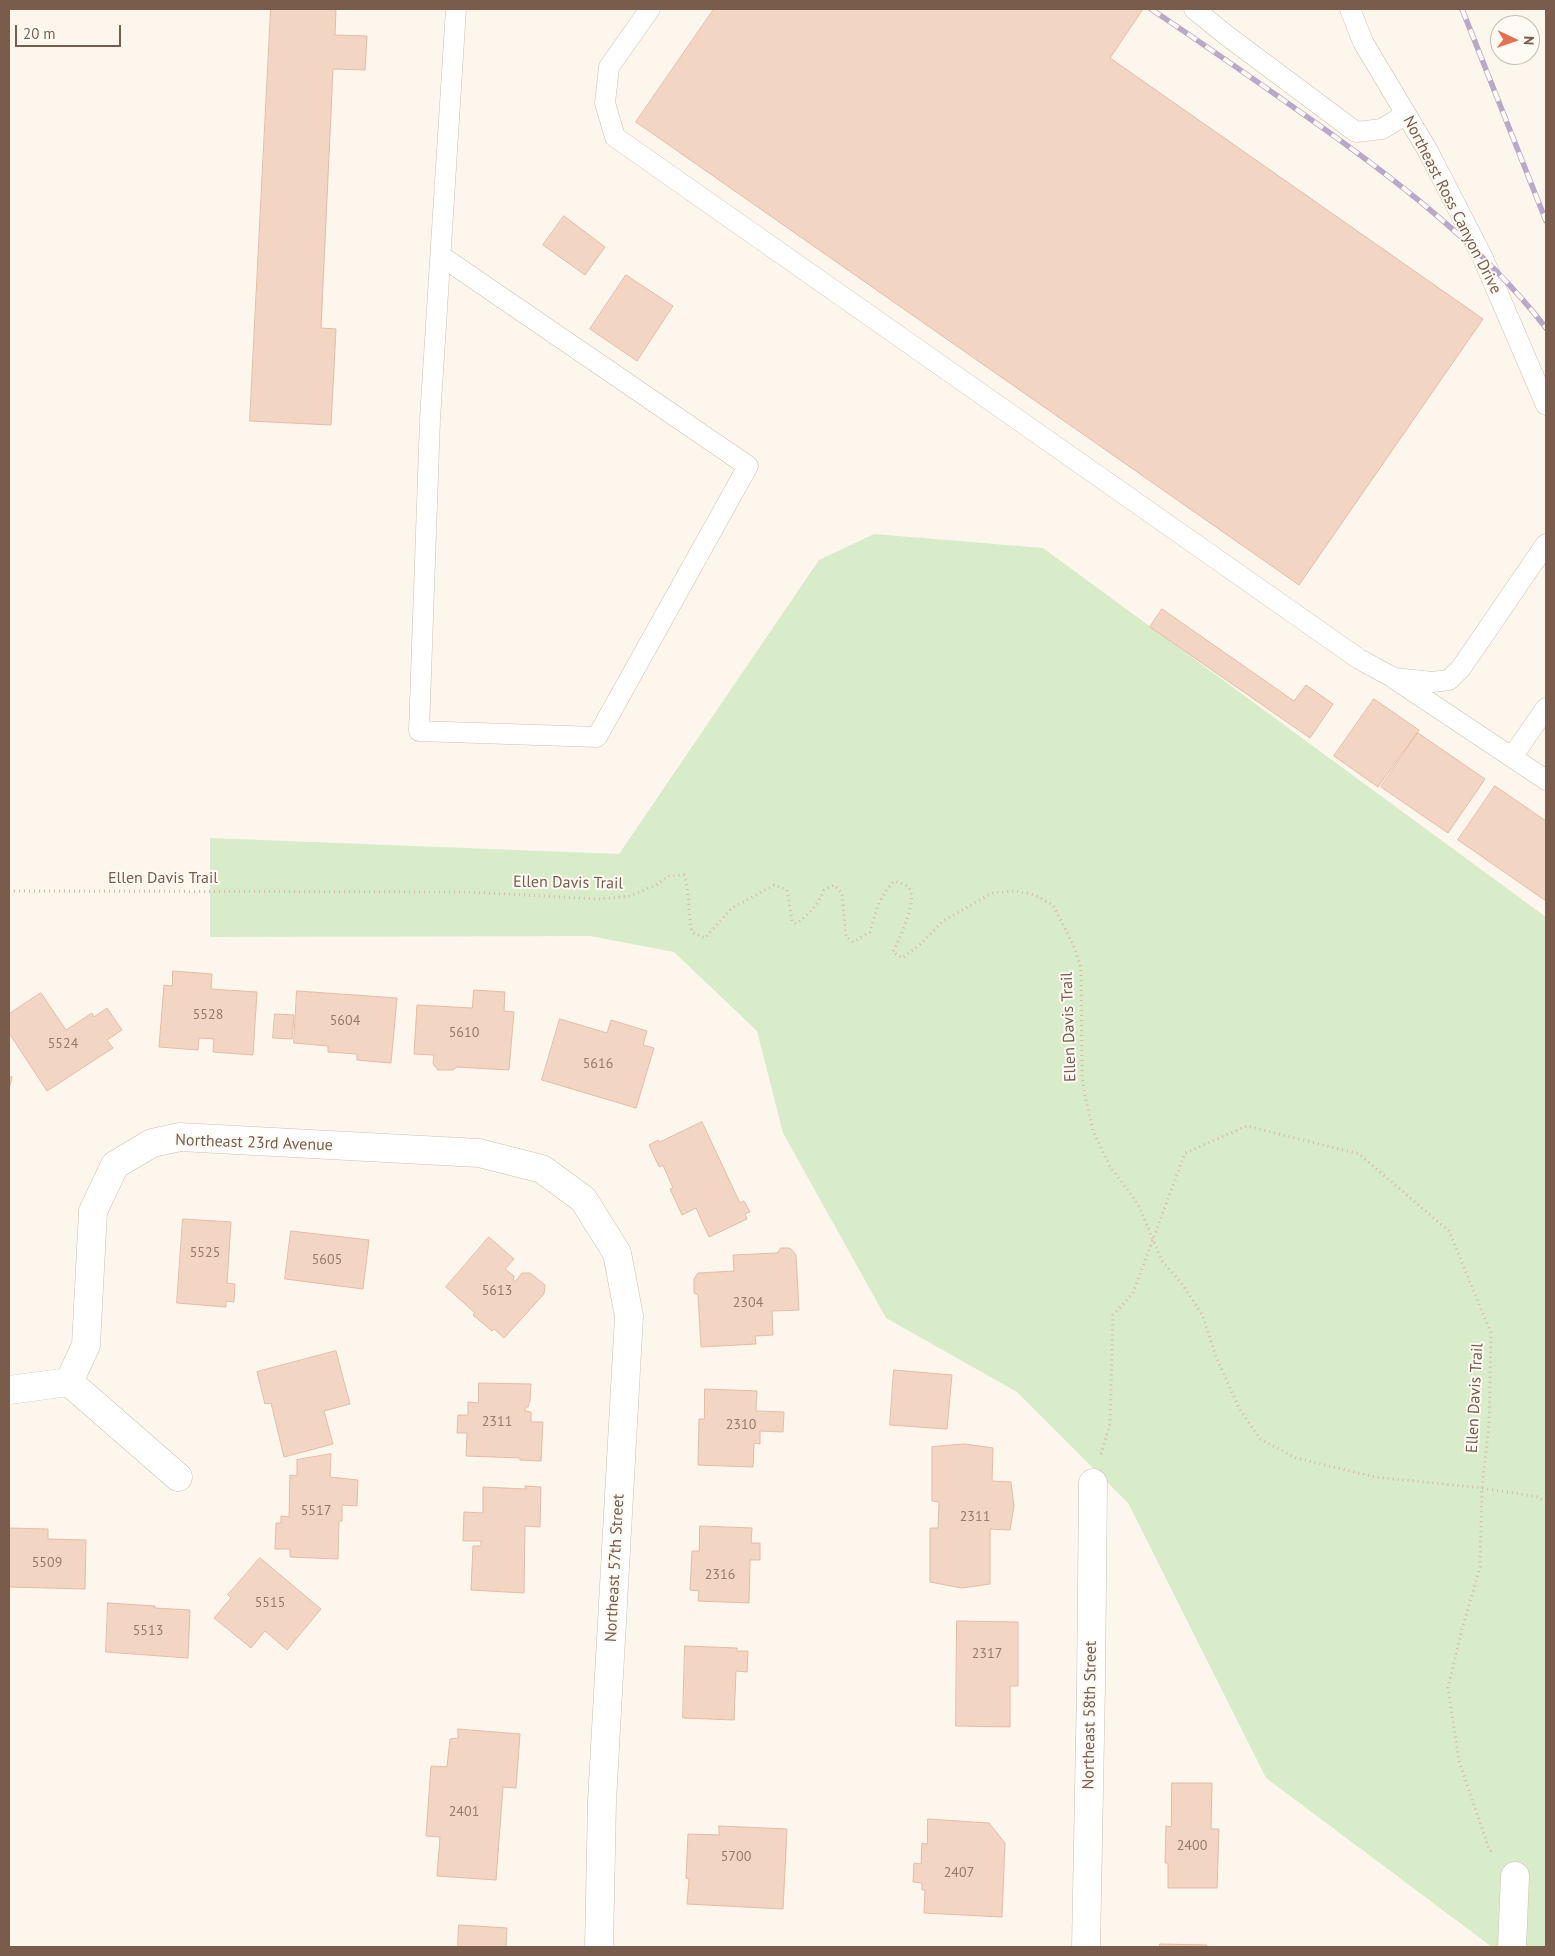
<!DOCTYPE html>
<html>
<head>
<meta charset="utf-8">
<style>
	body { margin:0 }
	#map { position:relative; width:1555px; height:1956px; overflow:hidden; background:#fdf6ec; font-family:"PT Sans",sans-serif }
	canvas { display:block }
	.frame { position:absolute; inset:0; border:10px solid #7a5c4d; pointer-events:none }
	.north { position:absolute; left:1490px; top:15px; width:50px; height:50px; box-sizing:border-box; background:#fffaf3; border:1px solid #cabbb1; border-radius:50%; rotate:93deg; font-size:14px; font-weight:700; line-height:20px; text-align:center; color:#7a5c4d }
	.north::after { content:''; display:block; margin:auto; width:18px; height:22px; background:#e76f51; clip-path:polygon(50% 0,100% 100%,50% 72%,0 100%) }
	.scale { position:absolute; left:15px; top:25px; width:106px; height:22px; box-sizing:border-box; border:2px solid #7a5c4d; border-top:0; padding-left:6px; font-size:15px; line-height:18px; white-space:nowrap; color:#7a5c4d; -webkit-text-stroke:4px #fffaf3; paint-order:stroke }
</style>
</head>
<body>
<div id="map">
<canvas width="1555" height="1956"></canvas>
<div class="frame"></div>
<div class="north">N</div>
<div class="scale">20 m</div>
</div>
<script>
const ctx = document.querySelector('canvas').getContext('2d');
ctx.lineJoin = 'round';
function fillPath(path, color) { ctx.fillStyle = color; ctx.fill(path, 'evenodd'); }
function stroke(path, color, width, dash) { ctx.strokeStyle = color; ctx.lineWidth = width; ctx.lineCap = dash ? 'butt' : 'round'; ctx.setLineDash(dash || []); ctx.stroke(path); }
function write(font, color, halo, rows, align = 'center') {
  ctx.font = font + ' "PT Sans",sans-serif'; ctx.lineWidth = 4; ctx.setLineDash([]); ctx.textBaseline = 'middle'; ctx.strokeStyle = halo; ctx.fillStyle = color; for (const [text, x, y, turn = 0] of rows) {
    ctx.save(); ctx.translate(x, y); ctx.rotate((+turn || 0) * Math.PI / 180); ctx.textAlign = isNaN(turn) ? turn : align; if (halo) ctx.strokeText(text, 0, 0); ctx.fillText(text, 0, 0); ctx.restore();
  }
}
fillPath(new Path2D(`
	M 874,534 L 1043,548 L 1546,917 L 1546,1947 L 1492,1947 L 1266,1778 L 1128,1503 L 1017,1392 L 886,1318 L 783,1133 L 757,1031 L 674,952 L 590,936 L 210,937 L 210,838 L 619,854 L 819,560 Z`), '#d8ecc9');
const building = new Path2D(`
	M 271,9 L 336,9 L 335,35 L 367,36 L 365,70 L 333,69 L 321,328 L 336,329 L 331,425 L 250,421 Z
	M 714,9 L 1143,9 L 1110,58 L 1483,319 L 1299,585 L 636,122 Z
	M 564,216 L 605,247 L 585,275 L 543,245 Z
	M 626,275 L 673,306 L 637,361 L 590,329 Z
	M 1162,609 L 1294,701 L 1306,685 L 1333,704 L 1310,738 L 1150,627 Z
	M 1374,699 L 1419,730 L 1378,787 L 1334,756 Z
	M 1418,733 L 1485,779 L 1448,833 L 1381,787 Z
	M 1495,786 L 1546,821 L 1546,901 L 1458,840 Z
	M 173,971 L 212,974 L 211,989 L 257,992 L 253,1055 L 213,1052 L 214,1039 L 199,1038 L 198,1050 L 159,1047 L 164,985 L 172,986 Z
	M 474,990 L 505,992 L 504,1011 L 514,1012 L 509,1070 L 457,1067 L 453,1070 L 438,1070 L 433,1064 L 434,1055 L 414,1054 L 417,1005 L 472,1008 Z
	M 297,991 L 397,998 L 391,1063 L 357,1060 L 357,1054 L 328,1052 L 328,1046 L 294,1043 Z
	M 41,993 L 66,1030 L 92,1013 L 94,1017 L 107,1008 L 122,1030 L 107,1040 L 113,1048 L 47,1091 L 9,1033 L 9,1014 Z
	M 275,1014 L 294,1015 L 292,1039 L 273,1038 Z
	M 560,1019 L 607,1033 L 611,1020 L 647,1031 L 643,1045 L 654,1048 L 636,1108 L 542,1080 Z
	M 9,1076 L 12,1077 L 9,1090 Z
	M 702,1122 L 740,1203 L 744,1201 L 750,1212 L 745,1214 L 747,1219 L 709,1237 L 696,1208 L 682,1215 L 670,1189 L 673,1188 L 663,1165 L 659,1167 L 649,1145 L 658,1140 L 659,1142 Z
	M 183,1219 L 231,1222 L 227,1283 L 235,1284 L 234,1302 L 226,1301 L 226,1307 L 177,1303 Z
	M 291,1231 L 369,1240 L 363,1289 L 285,1279 Z
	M 489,1237 L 514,1259 L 505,1269 L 514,1276 L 513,1279 L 515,1282 L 522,1273 L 530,1273 L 545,1285 L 544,1294 L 504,1338 L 494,1329 L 492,1331 L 473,1315 L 475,1313 L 446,1287 Z
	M 781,1248 L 790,1248 L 796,1255 L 799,1310 L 772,1311 L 773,1335 L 755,1336 L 756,1344 L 701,1347 L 698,1295 L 694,1293 L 694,1279 L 698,1273 L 734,1271 L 733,1255 L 777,1253 Z
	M 336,1351 L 350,1404 L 324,1411 L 333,1444 L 284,1457 L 271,1403 L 265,1404 L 257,1372 Z
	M 894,1370 L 952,1375 L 947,1429 L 890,1425 Z
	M 479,1383 L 531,1384 L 530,1400 L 528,1407 L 525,1407 L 525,1411 L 531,1412 L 531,1422 L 543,1422 L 541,1461 L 520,1460 L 520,1458 L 466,1456 L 467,1433 L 457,1433 L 458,1415 L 468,1415 L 468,1402 L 478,1403 Z
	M 705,1389 L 757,1391 L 756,1411 L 784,1412 L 783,1432 L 760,1431 L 760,1444 L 754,1443 L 753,1467 L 698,1465 L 699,1419 L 704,1419 Z
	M 965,1444 L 993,1448 L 992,1481 L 1011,1482 L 1014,1506 L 1010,1530 L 990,1529 L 990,1584 L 962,1588 L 930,1582 L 930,1528 L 938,1528 L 939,1502 L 932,1501 L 932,1447 Z
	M 331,1454 L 330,1477 L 358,1480 L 357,1506 L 342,1505 L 342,1521 L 339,1521 L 338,1559 L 290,1557 L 290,1549 L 275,1549 L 276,1523 L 281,1523 L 281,1516 L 289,1517 L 290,1475 L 297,1476 L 297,1460 Z
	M 525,1486 L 541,1487 L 540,1527 L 525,1526 L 524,1593 L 471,1590 L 473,1546 L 481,1546 L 481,1541 L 463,1541 L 464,1512 L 483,1513 L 483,1487 L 526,1489 Z
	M 700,1526 L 752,1528 L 751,1543 L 760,1543 L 760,1560 L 750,1560 L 749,1603 L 698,1601 L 699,1591 L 690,1590 L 692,1551 L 699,1551 Z
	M 9,1528 L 48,1529 L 48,1539 L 86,1540 L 85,1589 L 9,1587 Z
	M 260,1558 L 321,1609 L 287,1650 L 265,1631 L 251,1648 L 214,1618 L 231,1598 L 228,1595 Z
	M 108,1603 L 155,1606 L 155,1608 L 190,1610 L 188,1658 L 106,1652 Z
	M 957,1621 L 1018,1622 L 1018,1686 L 1010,1686 L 1010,1727 L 956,1726 Z
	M 685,1646 L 737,1648 L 737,1651 L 748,1651 L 747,1672 L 736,1671 L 734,1720 L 683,1718 Z
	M 458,1729 L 520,1734 L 516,1788 L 503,1787 L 496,1880 L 437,1876 L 440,1837 L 426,1836 L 431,1766 L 447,1767 L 450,1739 L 458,1738 Z
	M 1172,1783 L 1212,1783 L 1211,1829 L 1219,1829 L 1217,1888 L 1168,1888 L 1168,1863 L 1165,1863 L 1166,1826 L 1171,1827 Z
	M 928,1819 L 989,1823 L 1005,1843 L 1002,1917 L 924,1913 L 925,1890 L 922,1890 L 922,1883 L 913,1882 L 914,1863 L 921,1864 L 922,1843 L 927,1844 Z
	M 719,1826 L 787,1829 L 783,1909 L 687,1904 L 689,1879 L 686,1878 L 688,1834 L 719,1835 Z
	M 459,1925 L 507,1928 L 506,1947 L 458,1947 Z
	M 1160,1944 L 1207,1945 L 1207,1947 L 1160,1947 Z`);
fillPath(building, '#f3d5c3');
stroke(building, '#e6bba3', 1);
const service = new Path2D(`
	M 650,9 L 609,67 L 605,103 L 615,137 L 1359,659 L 1394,678 L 1432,682 L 1449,680 L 1461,668 L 1546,544
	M 1194,9 L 1226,35 L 1356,132 L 1382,129 L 1406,114
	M 1350,9 L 1363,42 L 1428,151 L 1482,256 L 1546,405
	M 441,256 L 748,466 L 597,737 L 419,731 L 430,419 L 456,9
	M 1396,680 L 1546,780
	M 1512,757 L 1546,708`);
const minor = new Path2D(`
	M 69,1382 L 178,1477
	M 9,1390 L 69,1382 L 86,1345 L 93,1211 L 115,1165 L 152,1143 L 180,1137 L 479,1153 L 542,1169 L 583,1199 L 617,1253 L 629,1316 L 602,1801 L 599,1947
	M 1086,1947 L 1091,1685 L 1093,1483
	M 1512,1947 L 1515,1876`);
stroke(service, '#d1beb0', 21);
stroke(minor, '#d1beb0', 29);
stroke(new Path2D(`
	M 9,891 L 466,892 L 600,899 L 630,896 L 656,885 L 668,876 L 684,875 C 690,894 688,913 692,932 L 705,938 L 732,908 L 774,885 L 787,890 L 792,921 L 796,924 C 809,914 818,905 824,890 L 834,885 L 842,893 L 846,937 L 853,942 L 870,932 C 875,915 880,893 895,881 C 900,883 906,884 909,888 C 918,901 899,939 893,952 L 902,958 L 921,944 L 943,921 L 992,893 L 1015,891 L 1035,895 L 1053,905 L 1073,944 L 1081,968 L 1082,1074 L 1084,1091 L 1093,1131 L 1109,1165 L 1138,1204 L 1162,1261 L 1183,1285 L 1203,1316 L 1216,1357 L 1239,1408 L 1260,1439 L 1296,1458 L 1375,1477 L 1482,1488 L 1538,1497 L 1546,1502
	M 1101,1454 L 1110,1424 L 1113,1315 L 1133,1293 L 1185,1153 L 1247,1126 L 1359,1154 L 1449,1231 L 1491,1333 L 1489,1424 L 1482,1488 L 1480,1567 L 1462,1629 L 1448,1688 L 1459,1761 L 1489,1849 L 1493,1853`), '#d9b8a5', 3, [1, 4]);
stroke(service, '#fff', 20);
stroke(minor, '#fff', 28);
const rail = new Path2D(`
	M 1151,9 C 1203,44 1255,80 1306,116 C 1394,178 1480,243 1546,328
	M 1462,9 L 1546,221`);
stroke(rail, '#b9a8c9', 5.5);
stroke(rail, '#fffaf3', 4, [11]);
write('14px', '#987a6a', null, [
	["5528",208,1015],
	["5604",345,1021],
	["5610",464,1033],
	["5524",63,1044],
	["5616",598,1064],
	["5525",205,1253],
	["5605",327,1260],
	["5613",497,1291],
	["2304",748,1303],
	["2311",497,1422],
	["2310",741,1425],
	["5517",316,1511],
	["2311",975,1517],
	["5509",47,1563],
	["2316",720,1575],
	["5515",270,1603],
	["5513",148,1631],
	["2317",987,1654],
	["2401",464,1812],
	["2400",1192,1846],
	["5700",736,1857],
	["2407",959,1873]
]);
write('16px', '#7a5c4d', '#fffaf3', [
	["Northeast Ross Canyon Drive",1452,205,63],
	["Ellen Davis Trail",163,878],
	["Ellen Davis Trail",568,883,1],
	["Ellen Davis Trail",1069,1027,-92],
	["Northeast 23rd Avenue",254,1143,2],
	["Ellen Davis Trail",1475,1398,-87],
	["Northeast 57th Street",615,1568,-87],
	["Northeast 58th Street",1090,1715,-89]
]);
</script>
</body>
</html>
